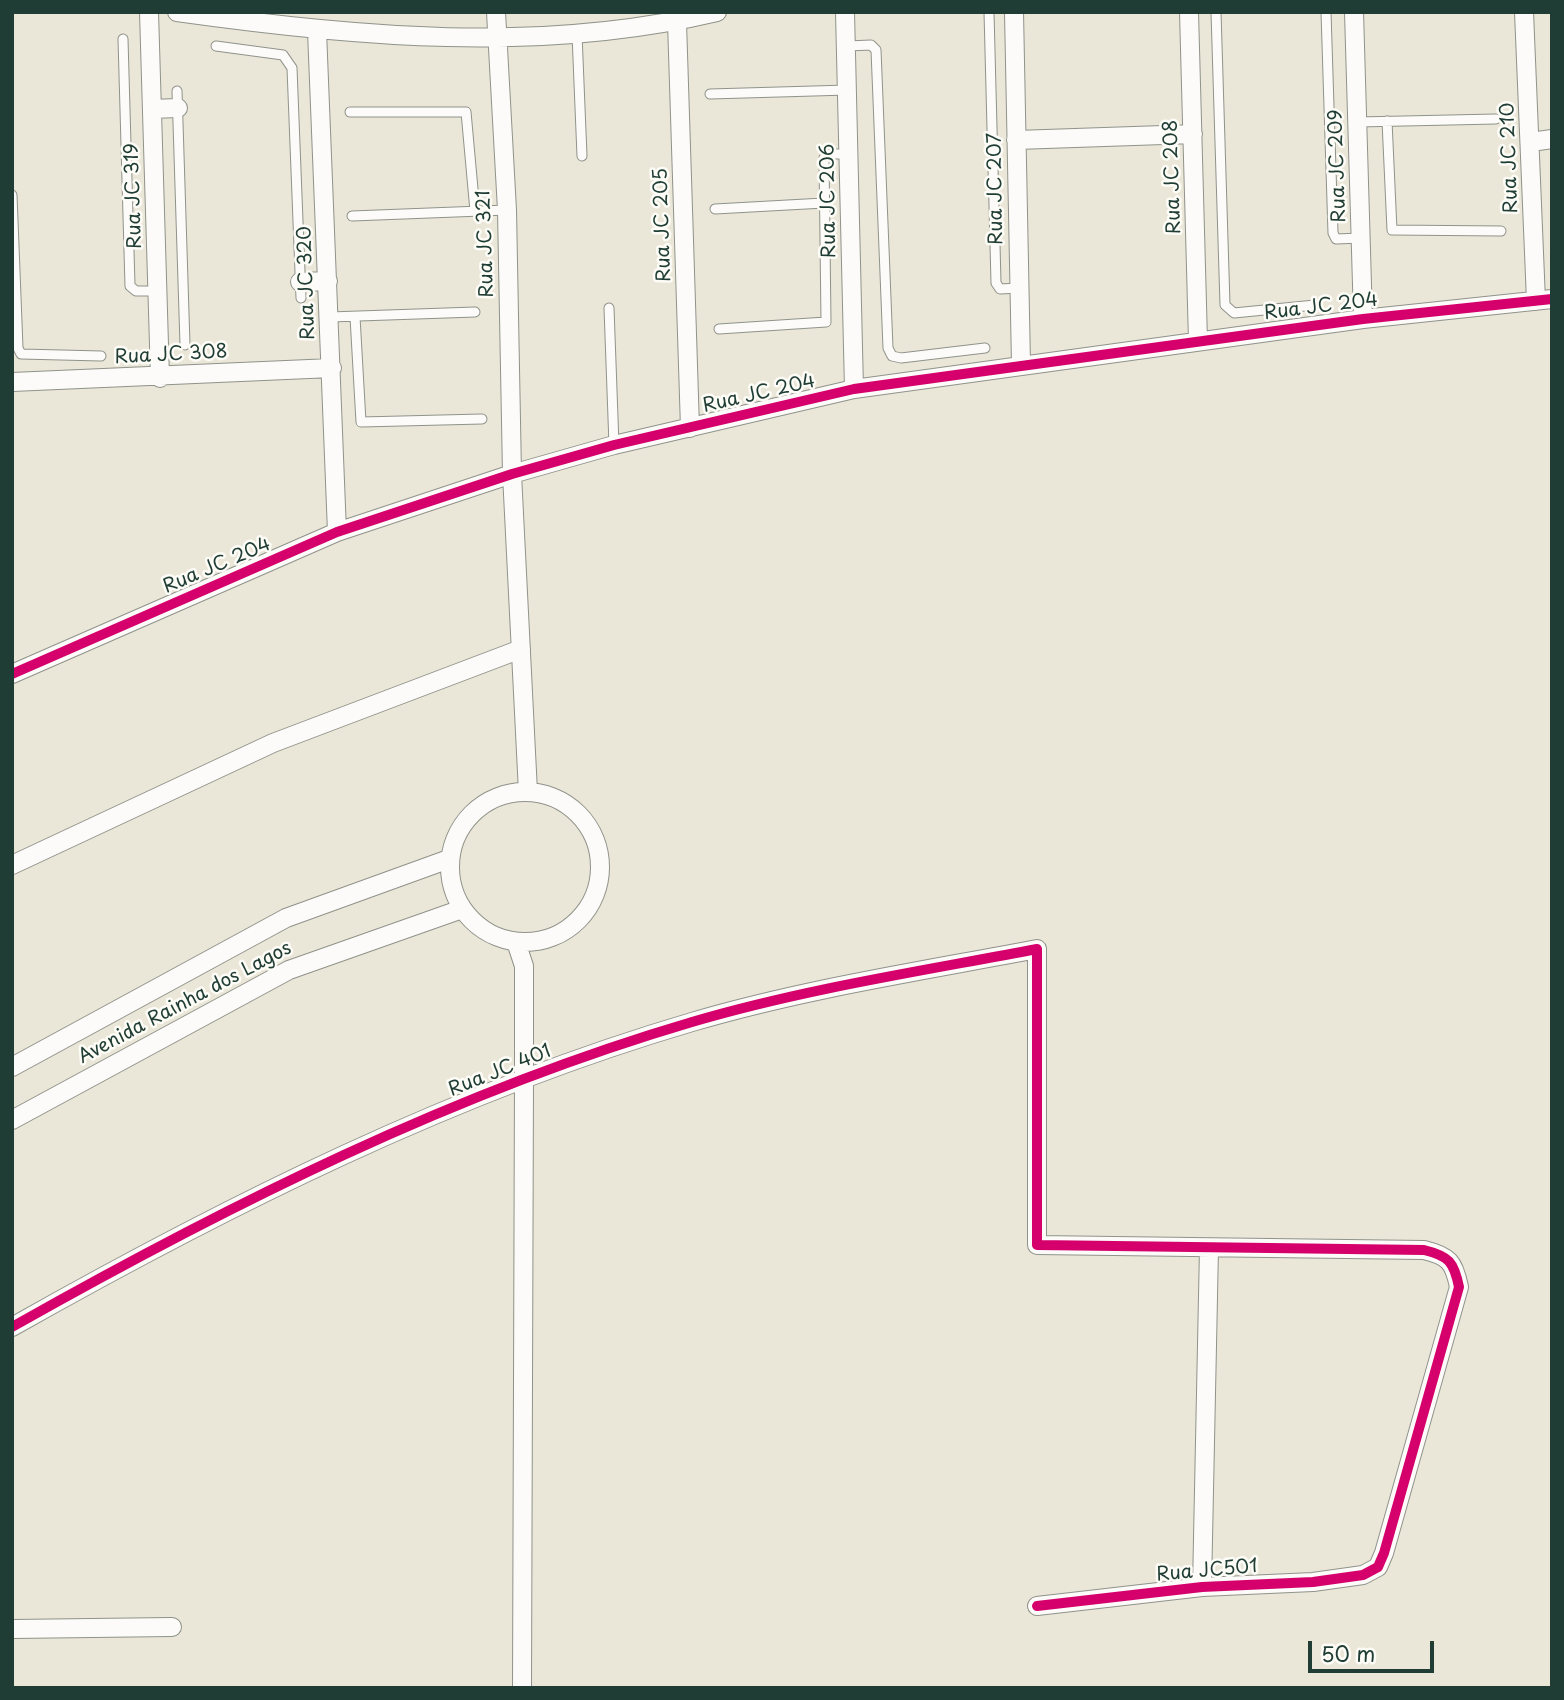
<!DOCTYPE html>
<html>
<head>
<meta charset="utf-8">
<style>
	body { margin:0 }
	#map { position:relative; width:1564px; height:1700px; overflow:hidden; background:#eae6d8; font-family:"Playpen Sans",sans-serif }
	canvas { display:block }
	.frame { position:absolute; inset:0; border:14px solid #1f3d34; pointer-events:none }
	.scale { position:absolute; left:1308px; top:1641px; width:126px; height:32px; box-sizing:border-box; border:4px solid #1f3d34; border-top:0; padding-left:9px; font-size:21px; line-height:24px; white-space:nowrap; color:#1f3d34; -webkit-text-stroke:5px #fdfcf7; paint-order:stroke }
</style>
</head>
<body>
<div id="map">
<canvas width="1564" height="1700"></canvas>
<div class="frame"></div>
<div class="scale">50 m</div>
</div>
<script>
const ctx = document.querySelector('canvas').getContext('2d');
ctx.lineJoin = 'round';
function stroke(path, color, width, dash) { ctx.strokeStyle = color; ctx.lineWidth = width; ctx.lineCap = dash ? 'butt' : 'round'; ctx.setLineDash(dash || []); ctx.stroke(path); }
function write(font, color, halo, rows, align = 'center') {
  ctx.font = font + ' "Playpen Sans",sans-serif'; ctx.lineWidth = 5; ctx.setLineDash([]); ctx.textBaseline = 'middle'; ctx.strokeStyle = halo; ctx.fillStyle = color; for (const [text, x, y, turn = 0] of rows) {
    ctx.save(); ctx.translate(x, y); ctx.rotate((+turn || 0) * Math.PI / 180); ctx.textAlign = isNaN(turn) ? turn : align; if (halo) ctx.strokeText(text, 0, 0); ctx.fillText(text, 0, 0); ctx.restore();
  }
}
const service = new Path2D(`
	M 989,12 L 996,283 L 1000,289 L 1019,288
	M 1216,12 L 1225,305 L 1234,313 L 1315,305
	M 1326,12 L 1333,233 L 1336,239 L 1361,238
	M 577,34 L 582,156
	M 123,39 L 130,286 L 136,291 L 158,291
	M 216,46 L 283,55 L 292,68 L 301,298
	M 847,46 L 871,45 L 876,50 L 888,348 L 892,356 L 901,358 L 985,348
	M 177,91 L 185,345
	M 710,94 L 848,90
	M 350,112 L 466,112 L 475,211
	M 1387,121 L 1392,230 L 1501,231
	M 1358,122 L 1496,119
	M 12,195 L 18,348 L 21,354 L 101,356
	M 715,209 L 824,203
	M 352,216 L 507,210
	M 609,308 L 614,445
	M 330,317 L 475,312
	M 355,317 L 361,422 L 482,419
	M 719,329 L 826,322 L 824,158 L 828,154 L 849,154`);
const minor = new Path2D(`
	M 149,12 L 160,378
	M 177,12 C 355,37 541,54 717,12
	M 496,12 L 507,210 L 512,474 L 528,792
	M 845,12 L 854,389
	M 1014,12 L 1021,364
	M 1189,12 L 1198,341
	M 1354,12 L 1363,319
	M 1524,12 L 1536,301
	M 677,22 L 690,428
	M 317,31 L 337,532
	M 152,109 L 178,108
	M 1016,140 L 1193,134
	M 1531,142 L 1552,139
	M 300,282 L 328,281
	M 12,382 L 332,368
	M 12,674 L 337,532 L 512,474 L 614,445 L 854,389 L 1363,319 L 1552,299
	M450 867a75 75 0 1 1 150 0a75 75 0 1 1-150 0Z
	M 12,865 L 273,743 L 521,649
	M 516,942 L 524,966 L 524,1078 L 522,1688
	M 12,1067 L 286,918 L 449,859
	M 12,1120 L 289,970 L 462,909
	M 12,1327 C 228,1205 454,1092 692,1022 C 804,989 922,971 1037,949 L 1037,1245 L 1424,1250 C 1449,1256 1454,1262 1459,1287 L 1384,1553 L 1378,1567 L 1363,1575 L 1313,1582 L 1202,1587 L 1037,1606
	M 1202,1587 L 1209,1248
	M 12,1629 L 172,1627`);
stroke(service, '#90938a', 11);
stroke(minor, '#90938a', 20);
stroke(service, '#fcfbf9', 9);
stroke(minor, '#fcfbf9', 18);
stroke(new Path2D(`
	M 12,674 L 337,532 L 512,474 L 614,445 L 854,389 L 1363,319 L 1552,299
	M 12,1327 C 228,1205 454,1092 692,1022 C 804,989 922,971 1037,949 L 1037,1245 L 1424,1250 C 1449,1256 1454,1262 1459,1287 L 1384,1553 L 1378,1567 L 1363,1575 L 1313,1582 L 1202,1587 L 1037,1606`), '#d6006c', 10);
write('19px', '#1f3d34', '#fdfcf7', [
	["Rua JC 210",1510,158,-92],
	["Rua JC 209",1338,166,-92],
	["Rua JC 208",1173,177,-92],
	["Rua JC 207",996,189,-91],
	["Rua JC 319",134,196,-92],
	["Rua JC 206",829,201,-91],
	["Rua JC 205",663,225,-92],
	["Rua JC 321",486,244,-92],
	["Rua JC 320",307,283,-92],
	["Rua JC 204",1321,307,-7],
	["Rua JC 308",171,355,-3],
	["Rua JC 204",759,394,-13],
	["Rua JC 204",217,566,-23],
	["Avenida Rainha dos Lagos",185,1003,-28],
	["Rua JC 401",500,1071,-22],
	["Rua JC501",1207,1571,-5]
]);
</script>
</body>
</html>
